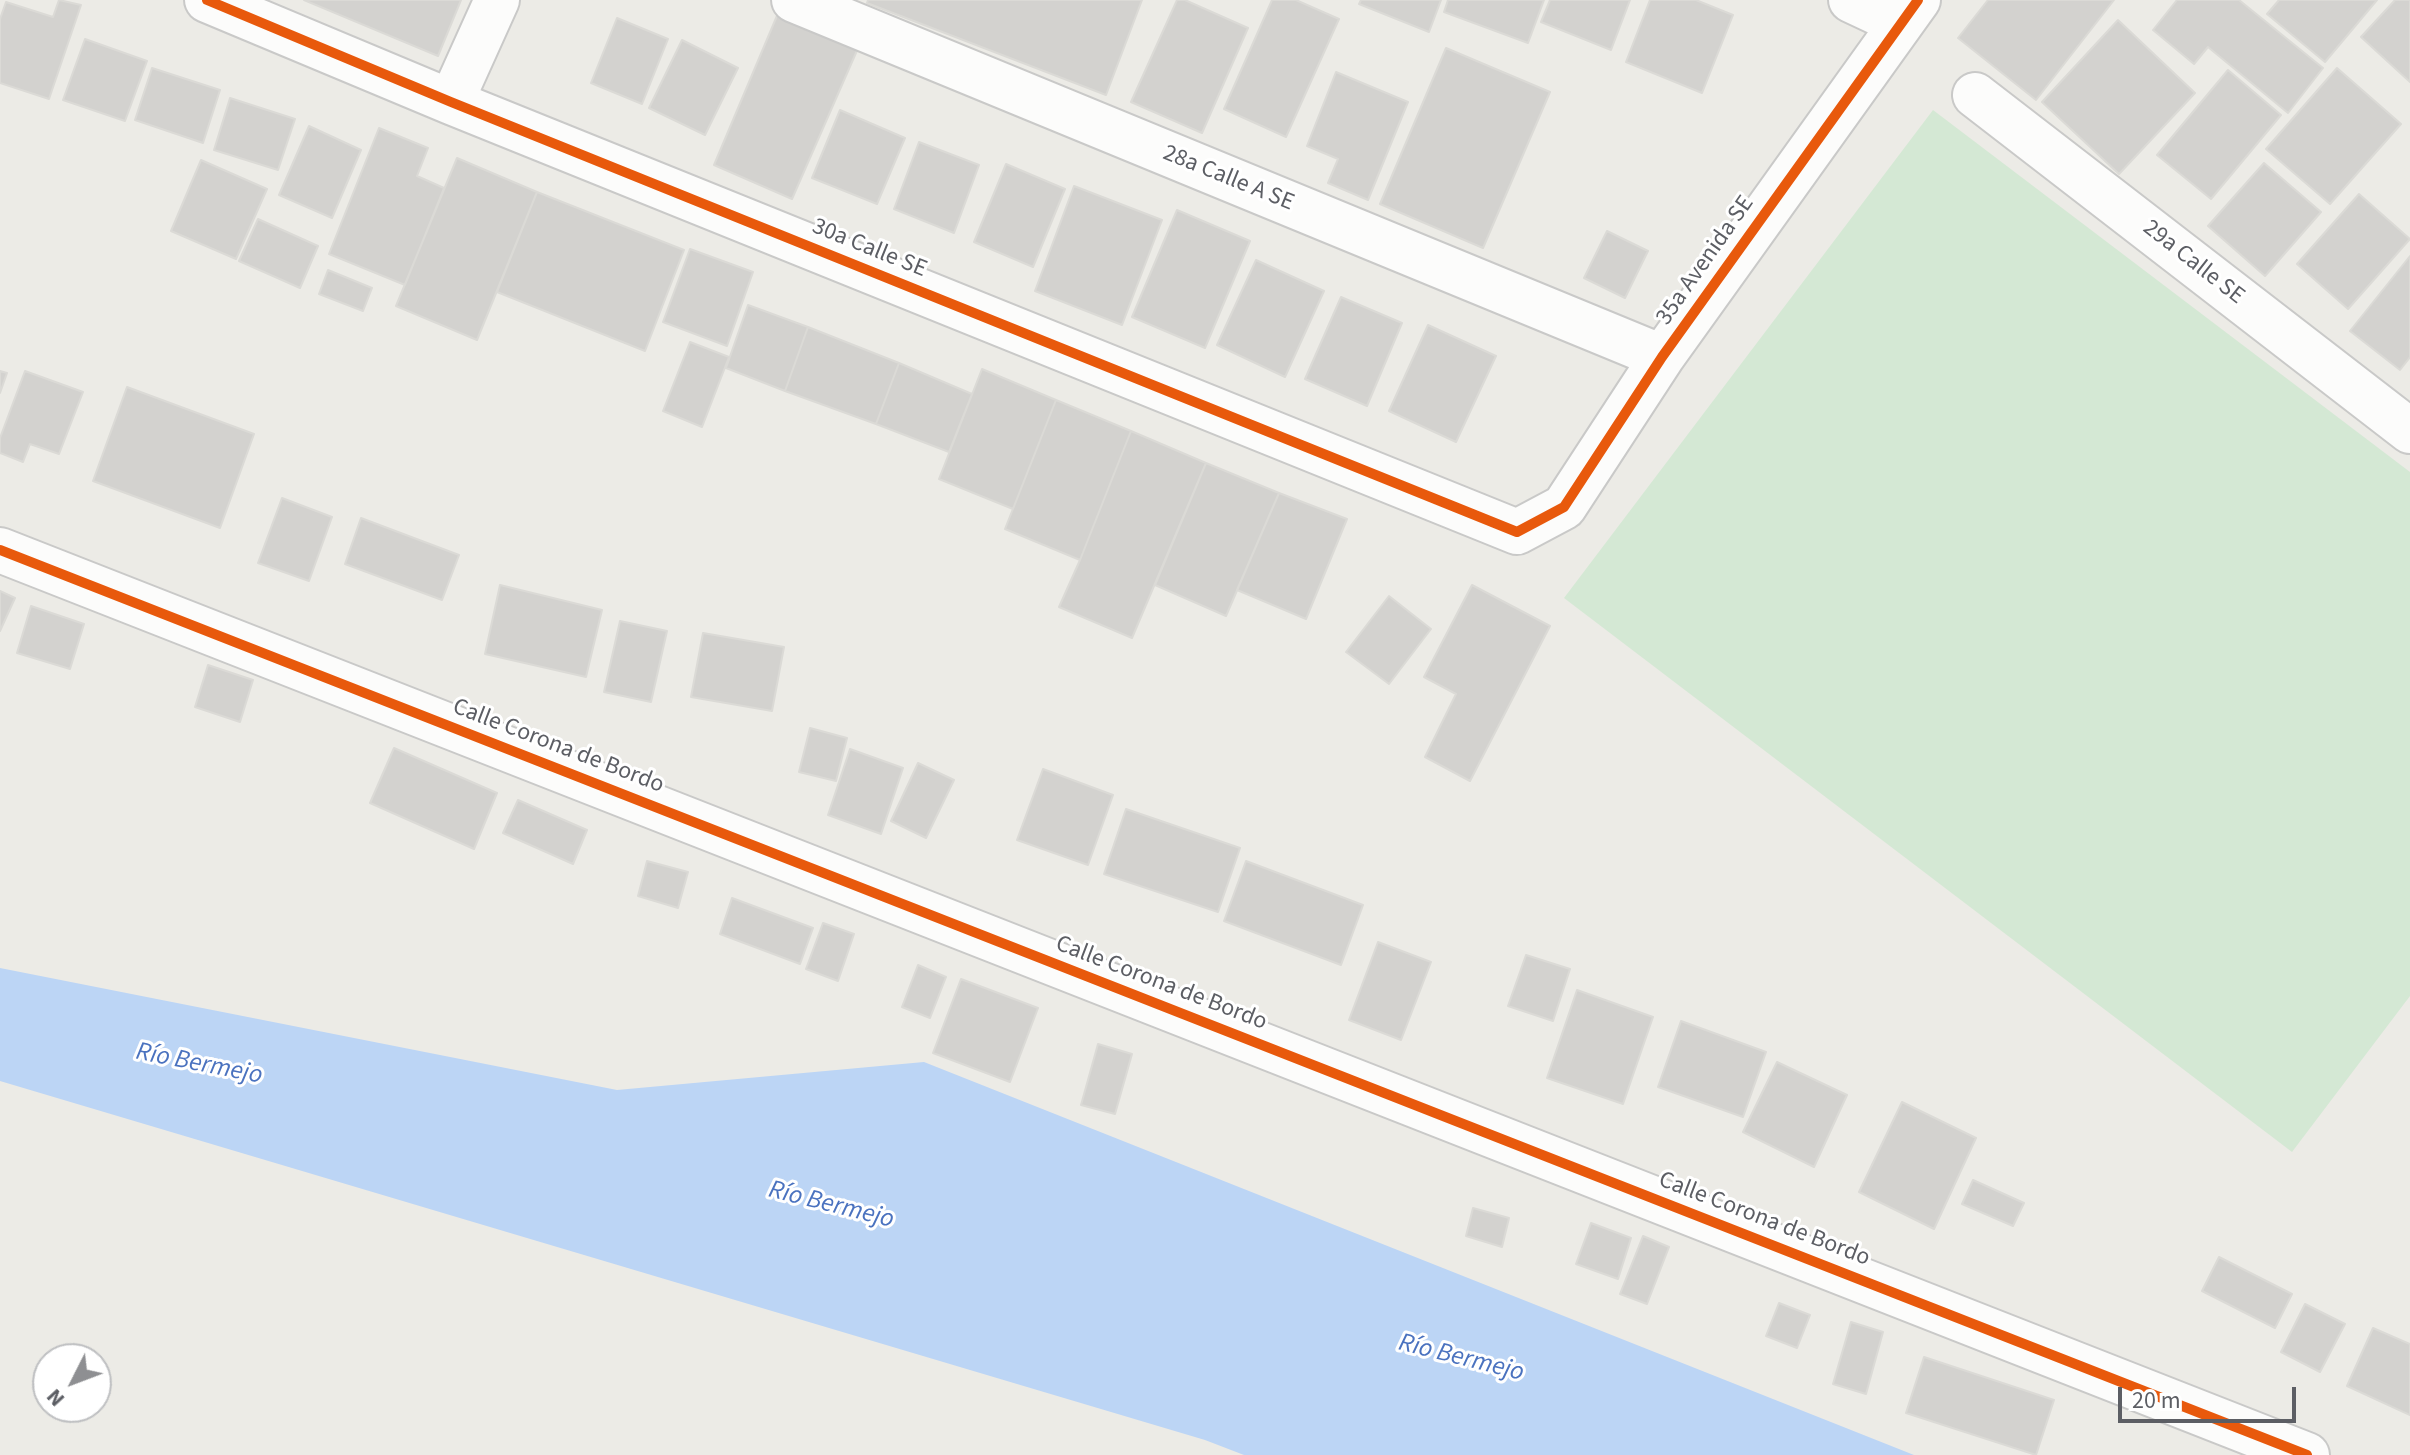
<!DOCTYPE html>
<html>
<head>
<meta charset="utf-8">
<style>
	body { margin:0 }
	#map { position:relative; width:2410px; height:1455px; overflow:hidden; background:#ecebe6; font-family:"Source Sans 3",sans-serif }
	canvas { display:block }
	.north { position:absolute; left:32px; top:1343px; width:80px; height:80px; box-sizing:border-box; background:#fff; border:2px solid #bebfc1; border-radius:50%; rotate:228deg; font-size:22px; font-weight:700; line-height:32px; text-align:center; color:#5c5e64 }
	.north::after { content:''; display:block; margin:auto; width:28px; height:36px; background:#8e8f92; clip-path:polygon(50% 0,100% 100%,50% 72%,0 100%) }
	.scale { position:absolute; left:2118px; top:1387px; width:178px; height:36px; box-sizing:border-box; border:4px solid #5c5e64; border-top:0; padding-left:10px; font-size:24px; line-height:28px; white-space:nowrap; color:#5c5e64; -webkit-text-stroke:6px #fff; paint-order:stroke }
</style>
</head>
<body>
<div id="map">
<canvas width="2410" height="1455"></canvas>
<div class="north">N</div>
<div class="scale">20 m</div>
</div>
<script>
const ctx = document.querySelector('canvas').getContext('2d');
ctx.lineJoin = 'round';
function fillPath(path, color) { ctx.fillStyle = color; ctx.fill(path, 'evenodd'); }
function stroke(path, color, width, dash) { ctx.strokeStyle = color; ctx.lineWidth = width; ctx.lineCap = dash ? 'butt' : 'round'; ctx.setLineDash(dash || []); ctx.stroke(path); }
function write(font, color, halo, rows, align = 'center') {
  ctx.font = font + ' "Source Sans 3",sans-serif'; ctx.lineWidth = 6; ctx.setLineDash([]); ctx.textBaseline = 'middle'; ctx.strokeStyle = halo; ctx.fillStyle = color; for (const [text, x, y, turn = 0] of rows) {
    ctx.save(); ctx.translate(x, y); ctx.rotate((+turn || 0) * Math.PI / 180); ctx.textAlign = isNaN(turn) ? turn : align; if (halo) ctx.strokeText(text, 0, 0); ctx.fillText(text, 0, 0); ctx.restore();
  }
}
fillPath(new Path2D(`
	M 1933,110 L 2410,472 L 2410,996 L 2292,1152 L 1564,598 Z`), '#d4e8d4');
fillPath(new Path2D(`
	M 0,968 L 617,1090 L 924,1062 L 1914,1455 L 1244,1455 L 1205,1440 L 0,1081 Z`), '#bcd5f5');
const building = new Path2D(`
	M 59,0 L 81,5 L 49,99 L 0,83 L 0,19 L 6,2 L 53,17 Z
	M 304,0 L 461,0 L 438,56 Z
	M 868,0 L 1142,0 L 1106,95 L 867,3 Z
	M 1177,0 L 1185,0 L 1248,28 L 1202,133 L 1131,102 Z
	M 1272,0 L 1296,0 L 1339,19 L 1286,137 L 1224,109 Z
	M 1361,0 L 1441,0 L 1429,32 L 1359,4 Z
	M 1448,0 L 1544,0 L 1528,43 L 1444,12 Z
	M 1550,0 L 1630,0 L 1611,50 L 1541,22 Z
	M 1650,0 L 1696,0 L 1733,15 L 1702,93 L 1626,62 Z
	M 1988,0 L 2114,0 L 2036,100 L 1958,38 Z
	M 2177,0 L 2239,0 L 2323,68 L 2288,113 L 2208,47 L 2194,64 L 2153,30 Z
	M 2279,0 L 2377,0 L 2325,62 L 2267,14 Z
	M 2395,0 L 2410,0 L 2410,82 L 2361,37 Z
	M 779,11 L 859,46 L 792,199 L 714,165 Z
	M 617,18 L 668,39 L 642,104 L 591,83 Z
	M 2118,20 L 2195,93 L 2119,174 L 2042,102 Z
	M 85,39 L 147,61 L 125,121 L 63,100 Z
	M 682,40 L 738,68 L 705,135 L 649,108 Z
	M 1446,48 L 1550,92 L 1483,248 L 1380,204 Z
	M 152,68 L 220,90 L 203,143 L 135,120 Z
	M 2337,68 L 2401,124 L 2330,204 L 2266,149 Z
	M 2228,70 L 2281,115 L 2211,199 L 2157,155 Z
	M 1336,72 L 1408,102 L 1368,200 L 1328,183 L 1338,159 L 1307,146 Z
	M 230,98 L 295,119 L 278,170 L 214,150 Z
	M 840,110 L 905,138 L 877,204 L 812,178 Z
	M 309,126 L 361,150 L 332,218 L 279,195 Z
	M 379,128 L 428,148 L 417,176 L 444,188 L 405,285 L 329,254 Z
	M 919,142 L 979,165 L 954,233 L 894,209 Z
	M 457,158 L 537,192 L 477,340 L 396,306 Z
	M 201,160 L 267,189 L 236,259 L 171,231 Z
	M 2264,163 L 2321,212 L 2265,276 L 2208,226 Z
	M 1006,164 L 1065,189 L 1033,267 L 974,242 Z
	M 1074,186 L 1162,220 L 1122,325 L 1035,291 Z
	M 537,192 L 684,250 L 645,351 L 497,292 Z
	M 2359,194 L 2410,239 L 2348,309 L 2297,264 Z
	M 1177,210 L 1250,241 L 1205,348 L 1132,317 Z
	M 258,219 L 318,246 L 300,288 L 239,261 Z
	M 1607,231 L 1648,251 L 1625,298 L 1584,278 Z
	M 690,249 L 753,272 L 727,346 L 663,322 Z
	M 2410,256 L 2410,357 L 2400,370 L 2350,331 Z
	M 1256,260 L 1324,291 L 1285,377 L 1217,345 Z
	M 328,270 L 372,288 L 363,311 L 319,294 Z
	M 1341,297 L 1402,323 L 1367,406 L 1305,379 Z
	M 748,305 L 808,327 L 785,391 L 726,368 Z
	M 1428,325 L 1496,356 L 1456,442 L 1389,411 Z
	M 808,327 L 899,363 L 876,424 L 785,391 Z
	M 690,342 L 729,357 L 702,427 L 663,411 Z
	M 899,363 L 972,394 L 949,452 L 876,424 Z
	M 982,369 L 1056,400 L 1013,509 L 939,479 Z
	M 0,371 L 7,373 L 0,393 Z
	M 25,371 L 83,392 L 59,454 L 30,444 L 23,462 L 0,453 L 0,438 Z
	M 127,387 L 254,434 L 220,528 L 93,481 Z
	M 1056,400 L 1131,431 L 1080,560 L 1005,529 Z
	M 1131,431 L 1206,463 L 1132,638 L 1059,607 L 1080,560 Z
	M 1206,463 L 1279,493 L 1226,616 L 1155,585 Z
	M 1279,493 L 1347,519 L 1306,619 L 1237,590 Z
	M 282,498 L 332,517 L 309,581 L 258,563 Z
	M 361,518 L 459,555 L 442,600 L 345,564 Z
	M 500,585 L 602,610 L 586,677 L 485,654 Z
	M 1472,585 L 1550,626 L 1470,781 L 1425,757 L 1456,694 L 1424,677 Z
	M 0,591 L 15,598 L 0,631 Z
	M 1389,596 L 1431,629 L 1389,684 L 1346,652 Z
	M 31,606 L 84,624 L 70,669 L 17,653 Z
	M 620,621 L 667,631 L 651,702 L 604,692 Z
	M 703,633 L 784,647 L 772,711 L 691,697 Z
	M 208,665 L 253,680 L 240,722 L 195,707 Z
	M 810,728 L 847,738 L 836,781 L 799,772 Z
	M 394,748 L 497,793 L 474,849 L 370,803 Z
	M 850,749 L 903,768 L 881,834 L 828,815 Z
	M 918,763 L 954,780 L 926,838 L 891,821 Z
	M 1043,769 L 1113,795 L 1088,865 L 1017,840 Z
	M 518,800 L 587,830 L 573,864 L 503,833 Z
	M 1126,809 L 1240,848 L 1218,912 L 1104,874 Z
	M 647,861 L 688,872 L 678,908 L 638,896 Z
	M 1246,861 L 1363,905 L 1341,965 L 1224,921 Z
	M 732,898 L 813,928 L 800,964 L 720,934 Z
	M 823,923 L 854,934 L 838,981 L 806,969 Z
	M 1378,942 L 1431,962 L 1401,1040 L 1349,1020 Z
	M 1526,955 L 1570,969 L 1553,1021 L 1508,1006 Z
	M 918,965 L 946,977 L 930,1018 L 902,1007 Z
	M 961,979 L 1038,1008 L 1010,1082 L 933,1053 Z
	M 1577,990 L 1653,1017 L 1623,1104 L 1547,1078 Z
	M 1681,1021 L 1766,1052 L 1743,1117 L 1658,1087 Z
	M 1098,1044 L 1132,1054 L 1115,1114 L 1081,1105 Z
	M 1777,1062 L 1847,1095 L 1814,1167 L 1743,1132 Z
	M 1902,1102 L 1976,1138 L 1934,1229 L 1859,1192 Z
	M 1973,1180 L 2024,1203 L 2013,1226 L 1962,1204 Z
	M 1473,1208 L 1509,1218 L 1502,1247 L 1466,1236 Z
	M 1591,1223 L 1631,1238 L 1618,1279 L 1576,1264 Z
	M 1643,1236 L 1669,1247 L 1647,1304 L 1620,1294 Z
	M 2219,1257 L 2292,1294 L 2275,1328 L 2202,1291 Z
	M 1779,1303 L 1810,1315 L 1797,1348 L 1766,1336 Z
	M 2305,1304 L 2345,1324 L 2320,1372 L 2281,1352 Z
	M 1851,1322 L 1883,1332 L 1866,1394 L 1833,1384 Z
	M 2373,1328 L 2410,1344 L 2410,1415 L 2347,1386 Z
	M 1924,1357 L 2054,1400 L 2036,1455 L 1906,1413 Z`);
fillPath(building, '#d3d2cf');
stroke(building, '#dbdad6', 2);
const minor = new Path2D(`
	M 207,0 L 451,102 L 1517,532 L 1564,507 L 1662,357 L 1918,0
	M 794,0 L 1662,357
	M 1851,0 L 1900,23
	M 1975,95 L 2410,431
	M 451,102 L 497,0
	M 0,550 L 2307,1455`);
stroke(minor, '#c9c9c8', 48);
stroke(minor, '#fcfcfb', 44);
stroke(new Path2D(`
	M 207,0 L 451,102 L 1517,532 L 1564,507 L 1662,357 L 1918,0
	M 0,550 L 2307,1455`), '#e8590c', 10);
write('24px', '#5c5e64', '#fff', [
	["28a Calle A SE",1228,179,22],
	["30a Calle SE",869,249,22],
	["35a Avenida SE",1706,261,-55],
	["29a Calle SE",2193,263,38],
	["Calle Corona de Bordo",558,747,21],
	["Calle Corona de Bordo",1161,984,21],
	["Calle Corona de Bordo",1764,1220,21]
]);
write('italic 26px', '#4a72bf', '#fff', [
	["Río Bermejo",199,1065,11],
	["Río Bermejo",831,1206,14],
	["Río Bermejo",1461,1359,14]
]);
</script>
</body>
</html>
